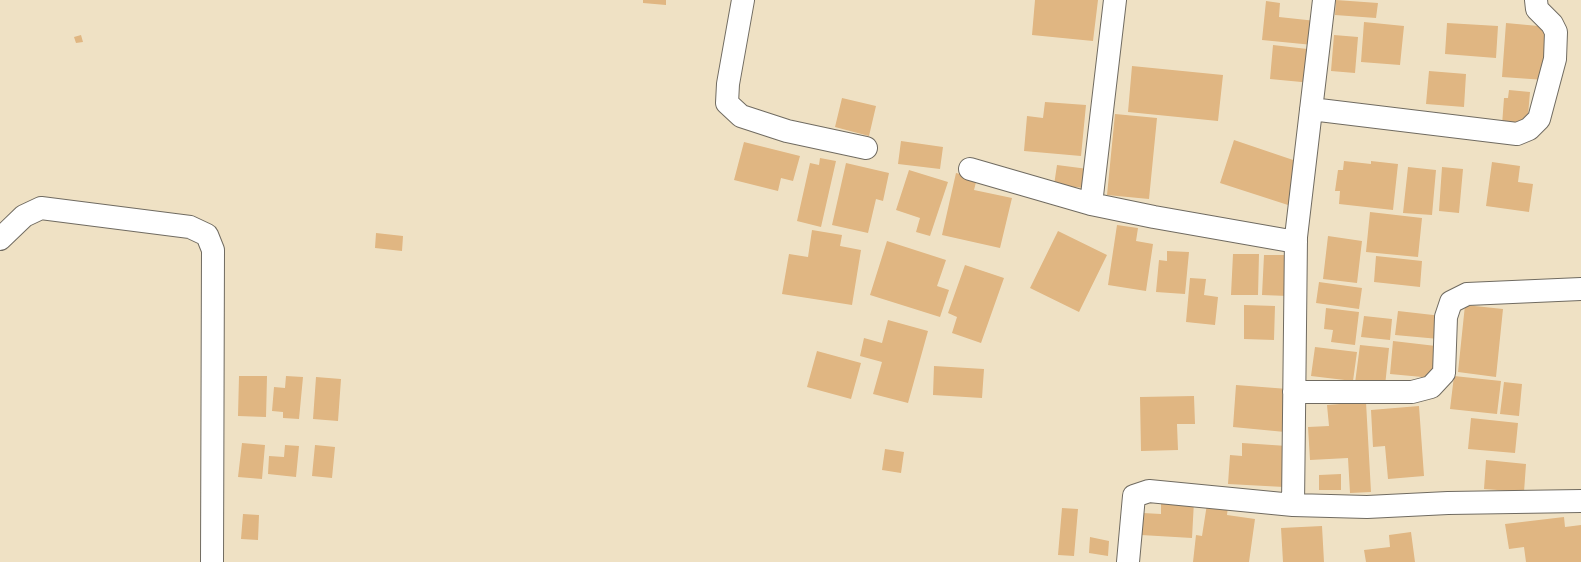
<!DOCTYPE html>
<html>
<head>
<meta charset="utf-8">
<style>
	body { margin:0 }
	canvas { display:block; background:#efe1c4 }
</style>
</head>
<body>
<canvas width="1581" height="562"></canvas>
<script>
const ctx = document.querySelector('canvas').getContext('2d');
ctx.lineJoin = 'round';
function fillPath(path, color) { ctx.fillStyle = color; ctx.fill(path, 'evenodd'); }
function stroke(path, color, width, dash) { ctx.strokeStyle = color; ctx.lineWidth = width; ctx.lineCap = dash ? 'butt' : 'round'; ctx.setLineDash(dash || []); ctx.stroke(path); }
fillPath(new Path2D(`
	M 643,0 L 666,0 L 666,5 L 643,3 Z
	M 1035,0 L 1098,0 L 1093,41 L 1032,35 Z
	M 1336,0 L 1378,3 L 1376,18 L 1335,15 Z
	M 1266,1 L 1280,3 L 1279,17 L 1316,21 L 1313,45 L 1262,40 Z
	M 1364,22 L 1404,26 L 1400,65 L 1361,62 Z
	M 1447,23 L 1498,26 L 1496,58 L 1445,54 Z
	M 1506,23 L 1549,27 L 1545,80 L 1502,77 Z
	M 81,35 L 83,42 L 76,43 L 74,37 Z
	M 1334,35 L 1358,37 L 1355,73 L 1331,71 Z
	M 1273,45 L 1316,50 L 1312,83 L 1270,79 Z
	M 1132,66 L 1223,75 L 1218,121 L 1128,112 Z
	M 1429,71 L 1466,74 L 1464,107 L 1426,104 Z
	M 1509,90 L 1530,92 L 1527,127 L 1502,125 L 1504,98 L 1508,98 Z
	M 842,98 L 876,106 L 869,136 L 835,127 Z
	M 1045,102 L 1086,105 L 1081,156 L 1024,151 L 1027,116 L 1043,118 Z
	M 1115,114 L 1157,118 L 1149,199 L 1107,195 Z
	M 1234,140 L 1302,163 L 1288,205 L 1220,183 Z
	M 901,141 L 943,147 L 940,169 L 898,164 Z
	M 744,142 L 800,156 L 793,181 L 781,178 L 778,191 L 734,180 Z
	M 820,158 L 836,161 L 821,227 L 797,221 L 810,163 L 819,165 Z
	M 1344,161 L 1371,164 L 1371,161 L 1398,164 L 1393,210 L 1339,204 L 1340,191 L 1335,191 L 1338,170 L 1343,170 Z
	M 1492,162 L 1520,166 L 1518,182 L 1533,184 L 1529,212 L 1486,206 Z
	M 846,163 L 889,173 L 883,201 L 876,199 L 868,233 L 832,225 Z
	M 1057,165 L 1088,169 L 1085,188 L 1054,185 Z
	M 1408,167 L 1436,170 L 1432,215 L 1403,213 Z
	M 1442,167 L 1463,169 L 1459,213 L 1439,211 Z
	M 909,170 L 948,182 L 930,236 L 916,232 L 920,218 L 896,210 Z
	M 956,173 L 977,178 L 974,190 L 1012,198 L 1000,248 L 942,235 Z
	M 1370,212 L 1422,218 L 1418,257 L 1366,252 Z
	M 1117,225 L 1138,228 L 1136,241 L 1153,244 L 1146,291 L 1108,285 Z
	M 812,230 L 842,235 L 840,246 L 861,250 L 852,305 L 782,294 L 789,254 L 808,257 Z
	M 1058,231 L 1107,255 L 1079,312 L 1030,288 Z
	M 376,233 L 403,236 L 402,251 L 375,248 Z
	M 1328,236 L 1362,241 L 1357,283 L 1323,279 Z
	M 887,241 L 946,260 L 937,286 L 949,290 L 940,317 L 870,295 Z
	M 1167,251 L 1189,252 L 1185,294 L 1156,292 L 1159,260 L 1167,261 Z
	M 1233,254 L 1259,254 L 1258,295 L 1231,295 Z
	M 1264,255 L 1289,255 L 1288,296 L 1262,295 Z
	M 1376,256 L 1422,261 L 1420,287 L 1374,282 Z
	M 965,265 L 1004,278 L 981,343 L 952,333 L 957,317 L 948,313 Z
	M 1190,278 L 1206,279 L 1204,295 L 1218,297 L 1215,325 L 1186,322 Z
	M 1319,282 L 1362,288 L 1359,309 L 1316,303 Z
	M 1244,305 L 1275,306 L 1274,340 L 1244,339 Z
	M 1465,305 L 1503,309 L 1496,377 L 1458,372 Z
	M 1326,308 L 1359,312 L 1355,345 L 1331,342 L 1333,330 L 1324,329 Z
	M 1398,311 L 1442,316 L 1439,339 L 1395,335 Z
	M 1364,316 L 1392,319 L 1390,340 L 1361,337 Z
	M 888,320 L 928,331 L 908,403 L 873,394 L 882,362 L 860,356 L 864,338 L 882,343 Z
	M 1393,341 L 1436,346 L 1433,378 L 1390,374 Z
	M 1360,345 L 1389,348 L 1385,386 L 1355,383 Z
	M 1315,347 L 1357,352 L 1353,381 L 1311,376 Z
	M 817,351 L 861,363 L 851,399 L 807,387 Z
	M 934,366 L 984,369 L 982,398 L 933,395 Z
	M 239,376 L 267,376 L 266,417 L 238,416 Z
	M 286,376 L 303,377 L 299,419 L 283,418 L 283,412 L 272,411 L 274,387 L 285,388 Z
	M 1454,376 L 1501,381 L 1497,414 L 1450,409 Z
	M 316,377 L 341,379 L 338,421 L 313,419 Z
	M 1504,382 L 1522,384 L 1519,416 L 1500,414 Z
	M 1236,385 L 1288,389 L 1285,432 L 1233,427 Z
	M 1194,396 L 1195,424 L 1177,424 L 1178,450 L 1141,451 L 1140,397 Z
	M 1366,402 L 1371,492 L 1350,493 L 1348,458 L 1310,460 L 1308,427 L 1329,426 L 1327,405 Z
	M 1419,406 L 1424,476 L 1388,479 L 1385,446 L 1373,447 L 1371,410 Z
	M 1471,418 L 1518,423 L 1515,453 L 1468,449 Z
	M 242,443 L 265,445 L 262,479 L 238,477 Z
	M 1242,443 L 1287,446 L 1284,487 L 1228,484 L 1230,455 L 1242,456 Z
	M 285,445 L 299,446 L 296,477 L 268,474 L 269,456 L 284,457 Z
	M 315,445 L 335,447 L 332,478 L 312,476 Z
	M 885,449 L 904,452 L 901,473 L 882,470 Z
	M 1486,460 L 1526,464 L 1524,492 L 1484,489 Z
	M 1341,474 L 1341,490 L 1319,490 L 1319,475 Z
	M 1161,500 L 1194,501 L 1192,538 L 1141,535 L 1143,513 L 1161,514 Z
	M 1207,504 L 1228,506 L 1227,515 L 1255,519 L 1249,562 L 1193,562 L 1196,535 L 1202,536 Z
	M 1062,508 L 1078,509 L 1074,556 L 1058,555 Z
	M 243,514 L 259,515 L 258,540 L 241,539 Z
	M 1564,517 L 1565,527 L 1581,525 L 1581,562 L 1526,562 L 1524,547 L 1509,549 L 1505,524 Z
	M 1322,526 L 1324,562 L 1283,562 L 1281,528 Z
	M 1411,532 L 1415,562 L 1366,562 L 1364,550 L 1390,547 L 1389,535 Z
	M 1090,537 L 1109,541 L 1108,556 L 1089,553 Z`), '#e0b682');
const street = new Path2D(`
	M 743,0 L 728,84 L 727,103 L 741,116 L 787,131 L 866,148
	M 1311,109 L 1517,134 L 1529,129 L 1539,119 L 1555,59 L 1556,32 L 1552,24 L 1537,9 L 1536,0
	M 970,169 L 1091,204 L 1154,217 L 1296,242
	M 1091,204 L 1115,0
	M 0,239 L 24,216 L 41,208 L 190,227 L 207,235 L 213,250 L 212,562
	M 1294,392 L 1412,392 L 1431,387 L 1444,373 L 1446,317 L 1451,302 L 1467,294 L 1581,289
	M 1293,505 L 1296,237 L 1324,0
	M 1128,562 L 1134,496 L 1149,491 L 1293,505 L 1367,507 L 1448,503 L 1581,501`);
stroke(street, '#706b61', 24);
stroke(street, '#fff', 22);
</script>
</body>
</html>
